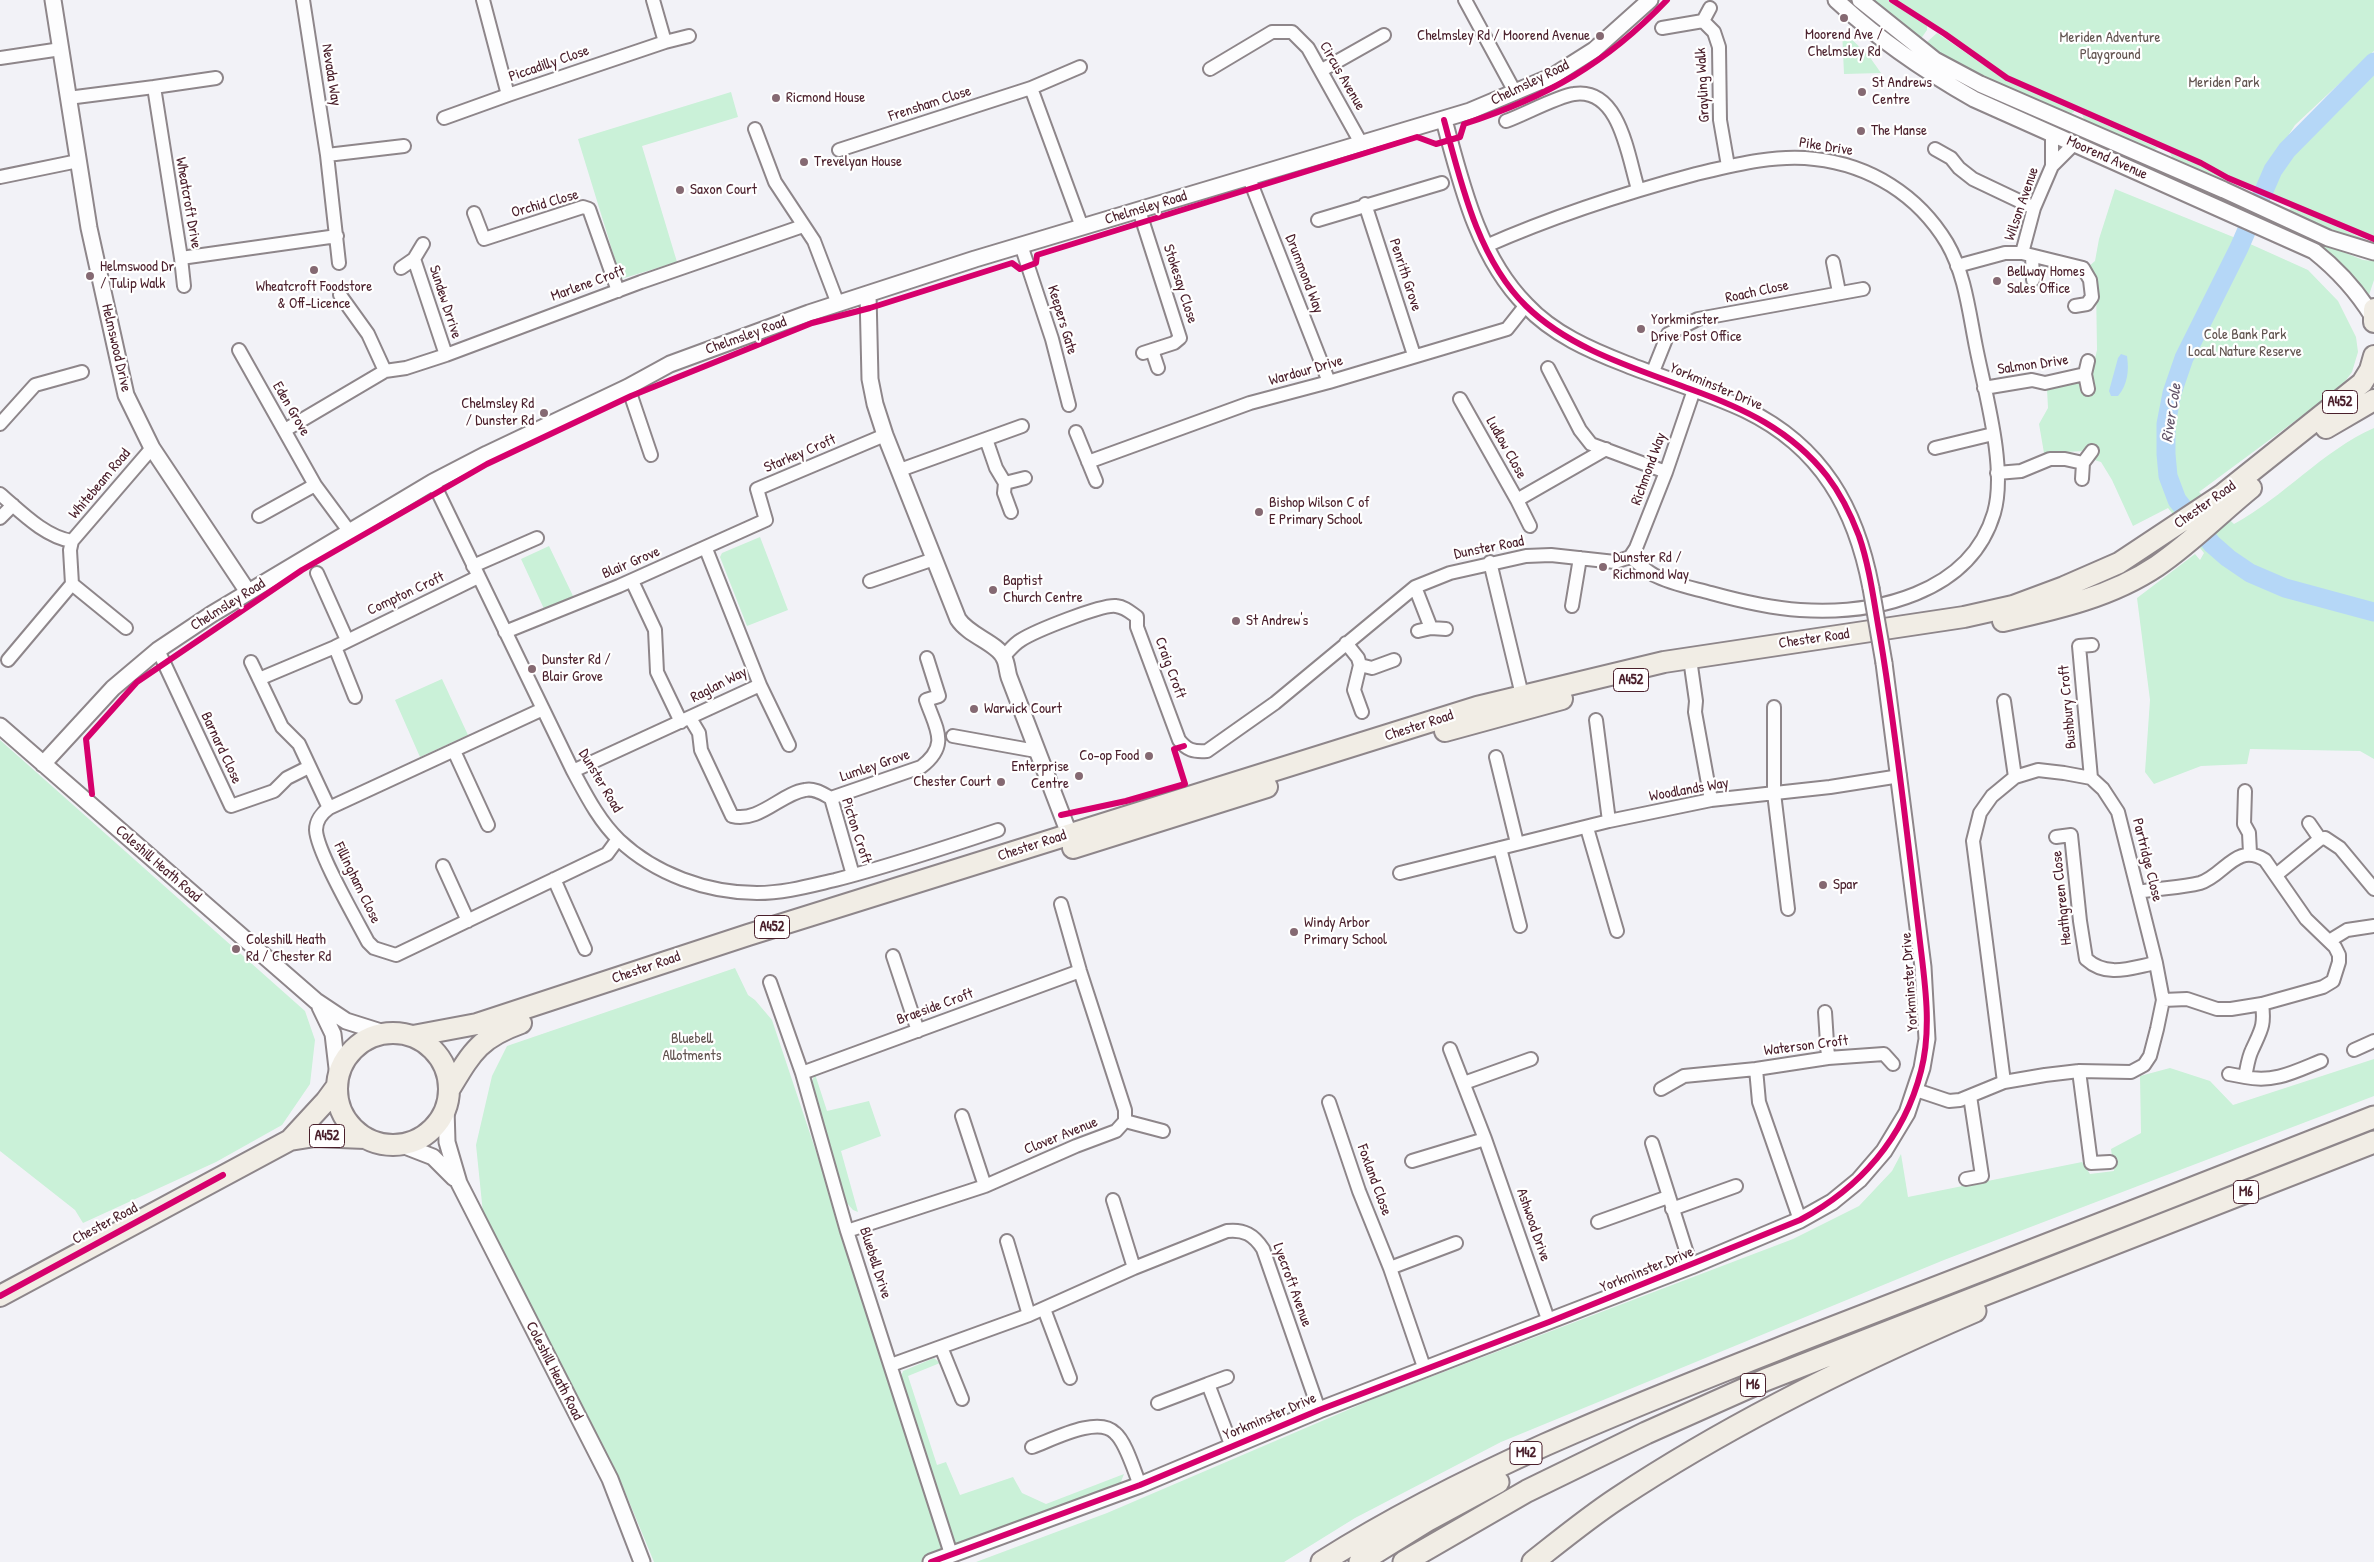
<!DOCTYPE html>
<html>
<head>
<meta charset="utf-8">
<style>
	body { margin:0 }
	canvas { display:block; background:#f2f2f7 }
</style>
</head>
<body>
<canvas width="2374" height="1562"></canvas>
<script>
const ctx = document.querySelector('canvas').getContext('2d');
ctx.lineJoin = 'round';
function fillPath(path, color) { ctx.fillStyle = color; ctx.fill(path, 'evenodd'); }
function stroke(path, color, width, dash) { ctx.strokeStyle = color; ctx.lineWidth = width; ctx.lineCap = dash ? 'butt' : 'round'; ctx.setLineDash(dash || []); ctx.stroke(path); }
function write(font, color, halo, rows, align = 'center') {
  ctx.font = font + ' "Patrick Hand",sans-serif'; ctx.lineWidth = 4.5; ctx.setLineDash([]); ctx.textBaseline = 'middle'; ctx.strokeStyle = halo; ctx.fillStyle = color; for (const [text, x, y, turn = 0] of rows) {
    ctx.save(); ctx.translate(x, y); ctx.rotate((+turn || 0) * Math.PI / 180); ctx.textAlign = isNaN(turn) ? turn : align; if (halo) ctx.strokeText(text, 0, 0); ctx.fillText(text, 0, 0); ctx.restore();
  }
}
fillPath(new Path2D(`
	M 1847,0 L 1852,0 L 1909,49 L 1996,97 L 2220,198 L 2219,201 L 1968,88 L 1901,48 Z
	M 1874,0 L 1888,0 L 1924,23 L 1927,26 L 1927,30 L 1920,40 L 1882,10 L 1882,7 Z
	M 1892,0 L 2374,0 L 2374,51 L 2295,125 L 2255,187 L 2209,167 L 2228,178 L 2225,186 L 2175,163 L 2168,149 L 2007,78 L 1945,34 Z
	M 1842,30 L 1869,56 L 1881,73 L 1844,74 Z
	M 1937,33 L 2001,77 L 2074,111 L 2074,112 L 2066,116 L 1976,75 L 1932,48 L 1927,42 Z
	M 2374,70 L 2374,239 L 2269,193 L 2290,155 Z
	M 731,92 L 738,117 L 642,146 L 677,262 L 621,279 L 578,139 Z
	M 2082,114 L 2158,148 L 2150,152 L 2086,124 Z
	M 2115,189 L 2248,243 L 2308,270 L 2338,301 L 2356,337 L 2358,352 L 2352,372 L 2341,387 L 2199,492 L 2234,524 C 2284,497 2322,451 2374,428 L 2374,759 L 2360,751 L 2250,749 L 2247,764 L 2201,766 L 2154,784 L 2145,772 L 2150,700 L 2137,598 L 2195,554 L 2200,560 L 2204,553 L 2168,508 L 2133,526 L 2112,480 L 2101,462 L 2091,459 L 2098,448 L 2092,445 L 2085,451 L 2044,453 L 2039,424 L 2048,408 L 2047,389 L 2091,376 L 2097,350 L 2096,285 L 2088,267 L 2095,261 L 2099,239 Z
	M 2291,207 L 2374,243 L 2374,248 L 2363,246 L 2288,212 Z
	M 2284,228 L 2363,260 L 2374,261 L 2374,280 L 2367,301 L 2328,253 Z
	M 760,537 L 788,610 L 747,626 L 720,557 L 722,553 Z
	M 549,546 L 574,598 L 545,611 L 521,559 Z
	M 442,679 L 468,735 L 420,757 L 395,700 Z
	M 0,740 L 305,1011 L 315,1040 L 310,1084 L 282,1125 L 216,1162 L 83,1223 L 75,1210 L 0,1151 Z
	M 735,968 L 748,995 L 755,1000 L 772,1020 L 863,1292 L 944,1554 L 922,1562 L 654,1562 L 621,1482 L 483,1213 L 476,1145 L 492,1076 L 507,1046 Z
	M 2374,1059 L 2374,1096 L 1944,1260 L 1501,1442 L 1355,1518 L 1284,1562 L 976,1562 L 1107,1513 L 1378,1397 L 1793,1239 L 1859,1206 L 1892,1171 L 1901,1154 L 1908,1197 L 2082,1162 L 2090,1174 L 2114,1171 L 2111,1149 L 2141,1133 L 2140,1076 L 2170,1068 L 2210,1081 L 2233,1105 Z
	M 815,1074 L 827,1111 L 869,1101 L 881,1136 L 841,1151 L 858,1212 L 853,1210 L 845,1201 L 811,1084 Z
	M 934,1358 L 940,1363 L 908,1376 L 937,1465 L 946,1462 L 960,1495 L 1013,1477 L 1022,1493 L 1046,1504 L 1124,1474 L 1120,1484 L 956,1545 L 948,1531 L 901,1377 L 903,1371 Z`), '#caf1d8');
fillPath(new Path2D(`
	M 2121,354 L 2127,356 C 2129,370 2128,384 2118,396 L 2111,396 L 2109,391 L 2118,358 Z`), '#b5d7f7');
stroke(new Path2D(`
	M 2374,62 L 2287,150 L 2273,170 L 2239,248 L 2184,358 L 2172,393 L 2166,424 L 2166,454 L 2168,476 L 2177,500 L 2212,544 L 2228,558 L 2250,573 L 2285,588 L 2374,612`), '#b5d7f7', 19);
const minor = new Path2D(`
	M 303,0 L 327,155 L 339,263
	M 483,0 L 508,95 L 665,42 L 689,36
	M 653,0 L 665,42
	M 1465,0 L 1515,92
	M 1703,21 L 1714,32 L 1719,47 L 1720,120 L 1728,166
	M 1703,21 L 1710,8
	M 1662,28 L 1703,21
	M 0,58 L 61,49
	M 1210,69 L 1272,32 L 1292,32 L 1308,48 L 1361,143
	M 1322,70 L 1384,35
	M 154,87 L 216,78
	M 1031,88 L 1082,227
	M 68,98 L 154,87 L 181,258 L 337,236
	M 444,118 L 508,95
	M 1506,121 C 1523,115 1558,96 1574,94 C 1620,87 1628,157 1638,189
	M 755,129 L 775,182 L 814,241 L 838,304
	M 1935,149 L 1951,158 L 1959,168 L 1973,179 L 2034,208
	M 839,150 L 1031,88 L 1080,67
	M 327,155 L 404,146
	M 2052,166 L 2074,144
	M 0,177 L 78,161
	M 1249,178 L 1329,382
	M 1365,204 L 1414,355
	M 1139,210 L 1180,338 L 1174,343 L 1143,353
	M 474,213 L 484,239 L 583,207 L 589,209 L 618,291
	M 1318,220 L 1442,183
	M 1021,245 L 1052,339 L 1069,405
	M 1486,246 C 1554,216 1625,193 1696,174 C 1734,165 1776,154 1815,159 C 1870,165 1918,195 1947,243 C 1965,274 1969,312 1976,347 C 1985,393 2007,468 1994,513 C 1970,594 1874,615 1800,610 C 1770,608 1740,601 1711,593 C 1693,588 1671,584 1654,575 C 1646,571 1638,563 1630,557
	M 2022,253 L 2034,208 L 2052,166 L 2052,134
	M 2032,256 L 2033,280
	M 181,258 L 184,286
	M 414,259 L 446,355
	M 1833,262 L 1839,292
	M 1957,266 L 2005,253 L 2022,253 L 2083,268 L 2090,280 L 2092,297 L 2087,304 L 2075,306
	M 401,268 L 414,259 L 423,244
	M 340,295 L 368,334 L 385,371
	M 239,350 L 315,485 L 349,531
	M 1152,350 L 1158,368
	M 2088,361 L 2085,374 L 2088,389
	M 1548,368 L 1580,430 L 1591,444 L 1666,472
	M 1652,374 L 1668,334 L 1698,319 L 1863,289
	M 628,387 L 651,455
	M 1984,388 L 2032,380 L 2045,383 L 2085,374
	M 1460,399 L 1517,500 L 1606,449
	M 0,424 L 35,385 L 82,372
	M 285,430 L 385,371 L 406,368 L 446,355 L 641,282 L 803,226
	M 1076,432 L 1096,481
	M 986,439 L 1022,426
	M 1935,448 L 1993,434
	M 1088,462 L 1250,403 L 1329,382 L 1507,329 L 1526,305
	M 900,470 L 986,439 L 996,468 L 1005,483
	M 1997,473 L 2021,471 L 2050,459 L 2065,459 L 2083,463
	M 2082,479 L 2083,463 L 2092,451
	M 433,482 L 573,771 C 586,795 599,821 619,840 C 655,874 707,893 757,893 C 784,893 809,886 835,880 C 890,866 944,848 998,830
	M 0,494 C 21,512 45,537 72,541 L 70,550 L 72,584 L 126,628
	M 1517,500 L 1530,526
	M 1011,512 L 1004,493 L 1005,483 L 1025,478
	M 259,516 L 315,485
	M 0,518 L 13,505
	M 72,541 L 152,448
	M 1630,557 L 1636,548 L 1666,472 L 1694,390
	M 1490,562 L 1522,695
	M 473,566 L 537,538
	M 317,573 L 347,640
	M 632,581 L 655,630 L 657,672 L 681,722
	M 870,581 L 934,559
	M 1415,587 L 1431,628
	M 1572,606 L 1580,558
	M 1418,631 L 1431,628 L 1446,629
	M 505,632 L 619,586 L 766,520 L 757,489 L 885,435
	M 1346,643 L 1358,658 L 1360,665 L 1372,668 L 1394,660
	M 335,647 L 355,697
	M 158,650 L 231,806 L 274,791 L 287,778 L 309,767
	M 1004,656 C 1009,651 1014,644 1021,640 C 1035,631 1102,604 1116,606 C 1125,607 1130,612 1137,617 L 1137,627 L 1179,740 C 1187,750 1193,752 1207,751 L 1275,703 L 1415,587 L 1450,573 L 1526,556 L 1551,555 L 1615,562 L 1630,557
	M 8,660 L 72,584
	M 251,662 L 282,727 L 299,744 L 329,808
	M 1360,665 L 1354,690 L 1362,712
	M 1691,666 L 1696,701 L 1695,712 L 1711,800
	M 259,679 L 335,647 L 478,577
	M 760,685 L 789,745
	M 2004,701 L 2015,777
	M 1774,707 L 1774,793 L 1788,909
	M 543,709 L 329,808 C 322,813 316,821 316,830 C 317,852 356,919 368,942 L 374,948 L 396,955 L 607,854 L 618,839
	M 690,718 L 699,733 L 701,750 L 732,816 C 759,823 782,793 805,790 C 815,788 823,794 831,798 L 853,875
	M 1596,720 L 1609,821
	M 953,736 L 1036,751
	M 454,751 L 488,825
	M 1496,757 L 1517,843
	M 573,771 L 760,685 L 706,549
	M 2091,778 L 2079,646 L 2092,645
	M 2245,791 L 2244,824 L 2249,833 L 2250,853
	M 831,798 L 921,767 C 950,745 936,729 926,700 L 939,696 L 927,658
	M 2309,823 L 2320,839
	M 1587,828 L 1617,931
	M 2056,837 L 2071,835 L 2080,921 L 2086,959 C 2107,978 2130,968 2156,963
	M 1500,848 L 1520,926
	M 443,866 L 468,921
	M 1400,873 L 1609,821 L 1711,800 L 1830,787 L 1900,776
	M 2276,875 L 2320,839 L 2325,838 L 2340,848 L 2374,889
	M 554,879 L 585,949
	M 2138,892 C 2158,888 2181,888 2200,883 C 2224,876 2236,842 2265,860 L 2306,919 L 2335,947 L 2339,955 L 2339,962 L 2333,981 L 2323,987 L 2262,1004 L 2231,1009 L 2217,1009 L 2187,999 L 2163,1000
	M 2329,941 L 2347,930 L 2374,926
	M 893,956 L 918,1031
	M 770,982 L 802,1073 L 847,1231 L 951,1554
	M 2262,1004 C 2265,1026 2261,1030 2252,1050 C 2248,1058 2247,1068 2245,1077 C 2274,1083 2294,1072 2321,1061
	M 1825,1012 L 1828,1058
	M 1450,1049 L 1485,1139 L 1549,1322
	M 2354,1050 L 2374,1041
	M 2079,1071 L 2091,1163 L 2110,1162
	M 802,1073 L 1080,971
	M 2229,1074 L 2245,1077
	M 1464,1083 L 1531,1059
	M 1661,1089 L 1684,1076 L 1756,1069
	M 1916,1090 L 1949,1101 L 1960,1100 L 2004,1082 L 2045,1075 L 2079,1071 L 2131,1072 L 2144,1065 L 2150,1056 L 2157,1029 L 2163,1000 L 2156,963 L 2118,812 L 2103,789 L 2091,778 L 2064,773 L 2038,770 L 2015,777 L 1992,796 L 1980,813 L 1973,841 L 2004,1082
	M 1329,1102 L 1359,1191 L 1390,1268 L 1425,1370
	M 962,1116 L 985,1186
	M 1125,1121 L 1163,1131
	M 1652,1143 L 1691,1266
	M 1412,1161 L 1485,1139
	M 1966,1179 L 1982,1176 L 1970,1096
	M 1113,1200 L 1134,1268
	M 1672,1209 L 1736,1186
	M 1800,1220 L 1759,1102 L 1756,1069 L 1828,1058 L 1884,1054 L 1893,1064
	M 1598,1222 L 1668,1197
	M 847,1231 L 985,1186 L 1076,1146 L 1116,1131 L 1125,1121 L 1125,1110 L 1080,971 L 1061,904
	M 1007,1241 L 1029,1315
	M 1390,1268 L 1456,1243
	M 1044,1309 L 1070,1378
	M 941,1347 L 962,1399
	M 891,1365 L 1029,1315 L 1134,1268 L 1227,1231 C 1244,1229 1254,1235 1263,1249 L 1319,1410
	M 1208,1384 L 1227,1377
	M 1158,1403 L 1208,1384 L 1232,1447
	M 1032,1447 C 1052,1440 1098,1415 1115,1433 C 1126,1442 1134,1471 1140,1485`);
const tertiary = new Path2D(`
	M 53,0 L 89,228 L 126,395 L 152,448 L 248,592
	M 1836,0 C 1879,40 1923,70 1974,99 L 2314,251 C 2338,270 2357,291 2373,317
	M 1860,0 L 1935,60 L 1980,84 L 2224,190 L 2328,238 L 2374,252
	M 1444,120 C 1461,183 1478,257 1526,305 C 1553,334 1590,350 1626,364 C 1666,380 1708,392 1746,410 C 1822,447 1856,509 1871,588
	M 868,294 L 870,379 L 875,404 L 885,435 L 958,619 C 969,636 998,643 1004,658 C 1007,663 1007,671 1009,677 L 1073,844
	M 0,726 L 316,1001 L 346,1021 L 384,1033
	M 43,764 L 113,688 L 158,650 L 212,614 L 433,482 L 487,454 L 628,387 L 670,364 L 809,313 L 975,259 L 1470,111 L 1553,76 L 1594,50 L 1650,0
	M 320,1007 L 333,1034 L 338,1077
	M 446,1108 L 447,1142 L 459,1183 L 610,1479 L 642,1562
	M 402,1145 L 433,1157 L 454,1178
	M 931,1562 L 1140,1485 L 1319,1410 L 1691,1266 L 1800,1220 L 1832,1202 L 1859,1180 L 1884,1151 L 1907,1113 L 1922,1068 L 1927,1039 L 1923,967 L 1884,663`);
const trunk = new Path2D(`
	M 2374,309 L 2374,322
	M 2326,428 L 2374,400
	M 2003,621 C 2056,609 2111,597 2157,566 C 2191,543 2219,514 2251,488
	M 1445,731 L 1562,699
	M 1073,848 L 1267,787
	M337 1089a56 56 0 1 1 112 0a56 56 0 1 1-112 0Z
	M 413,1036 L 477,1024 L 748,935 L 1477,707 L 1664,662 L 1964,617 L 2013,606 L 2064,587 L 2119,563 L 2223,494 L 2362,383 L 2370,370 L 2374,356
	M 449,1090 C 472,1052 479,1038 521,1023
	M 290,1140 L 326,1101 L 337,1086
	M 0,1296 L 290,1140 L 315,1136 L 365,1138`);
const motorway = new Path2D(`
	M 1322,1562 C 1473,1467 1641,1403 1806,1338 C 1996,1264 2185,1192 2374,1117
	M 1360,1562 L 1426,1521 L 1498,1482
	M 1404,1562 L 1527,1491 L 1646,1433 L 1765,1380 L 2374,1142
	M 1533,1562 C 1561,1540 1589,1517 1618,1498 C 1728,1425 1854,1363 1975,1311`);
stroke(minor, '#8e868a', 16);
stroke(tertiary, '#8e868a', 19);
stroke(trunk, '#8e868a', 24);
stroke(motorway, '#8e868a', 25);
stroke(minor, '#fdfdfe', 12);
stroke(tertiary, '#fdfdfe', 15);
stroke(trunk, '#f1ede5', 20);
stroke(motorway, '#f1ede5', 21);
const tertiaryBridge = new Path2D(`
	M 1871,588 L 1884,663`);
stroke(tertiaryBridge, '#8e868a', 19, []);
stroke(tertiaryBridge, '#fdfdfe', 15);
stroke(new Path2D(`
	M 1892,0 L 1945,34 L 2007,78 L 2201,163 L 2228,178 L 2374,239
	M 92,794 L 86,739 L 137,682 L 302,570 L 487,464 L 631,396 L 812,323 L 870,308 L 1012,263 L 1020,269 L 1036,263 L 1037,255 L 1417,137 L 1436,144 L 1460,137 L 1464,124 C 1547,97 1606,64 1667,0
	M 1061,815 L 1126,801 L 1185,784 L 1174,749 L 1184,746
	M 0,1296 L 223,1175
	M 931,1562 L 1140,1485 L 1319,1410 L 1549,1322 L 1800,1220 C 1860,1188 1904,1138 1921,1071 C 1932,1029 1925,984 1920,942 C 1916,906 1911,869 1907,833 C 1899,767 1891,702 1880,636 C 1874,603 1870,568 1859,536 C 1851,515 1840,493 1827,476 C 1791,430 1743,408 1690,389 C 1634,368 1570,349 1526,306 C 1478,259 1461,183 1444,120`), '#d6006c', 6);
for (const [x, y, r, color] of [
	[1844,18,5,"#856972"],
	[1600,36,5,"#856972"],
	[1862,92,5,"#856972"],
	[776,98,5,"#856972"],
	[1861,131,5,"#856972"],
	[804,162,5,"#856972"],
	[680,190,5,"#856972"],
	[314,270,5,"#856972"],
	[90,276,5,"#856972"],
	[1997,281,5,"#856972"],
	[1641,329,5,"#856972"],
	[544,413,5,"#856972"],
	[1259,512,5,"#856972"],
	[1603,567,5,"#856972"],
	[993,590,5,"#856972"],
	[1236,621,5,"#856972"],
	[532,669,5,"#856972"],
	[974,709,5,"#856972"],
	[1149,756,5,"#856972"],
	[1079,776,5,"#856972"],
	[1001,782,5,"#856972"],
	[1823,885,5,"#856972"],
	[1294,932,5,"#856972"],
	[236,949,5,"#856972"]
]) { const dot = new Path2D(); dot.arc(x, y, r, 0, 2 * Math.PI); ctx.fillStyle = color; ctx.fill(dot); stroke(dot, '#fff', 2); }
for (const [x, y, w] of [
	[2340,402,35],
	[1631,680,35],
	[772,927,35],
	[327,1136,35],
	[2246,1192,25],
	[1753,1385,25],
	[1526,1453,32]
]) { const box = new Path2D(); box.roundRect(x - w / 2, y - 11.5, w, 23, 4); ctx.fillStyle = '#fff'; ctx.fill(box); stroke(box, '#4a1f2b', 1); }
write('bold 14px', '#4a1f2b', null, [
	["A452",2340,402],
	["A452",1631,680],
	["A452",772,927],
	["A452",327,1136],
	["M6",2246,1192],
	["M6",1753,1385],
	["M42",1526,1453]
]);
write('15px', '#4a1f2b', '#fff', [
	["Moorend Ave /",1844,35,"center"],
	["Chelmsley Rd",1844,52,"center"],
	["Chelmsley Rd / Moorend Avenue",1590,36,"right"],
	["St Andrews",1872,83],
	["Centre",1872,100],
	["Ricmond House",786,98],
	["The Manse",1871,131],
	["Trevelyan House",814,162],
	["Saxon Court",690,190],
	["Helmswood Dr",100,267],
	["/ Tulip Walk",100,284],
	["Bellway Homes",2007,272],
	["Sales Office",2007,289],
	["Wheatcroft Foodstore",314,287,"center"],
	["& Off-Licence",314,304,"center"],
	["Yorkminster",1651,320],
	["Drive Post Office",1651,337],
	["Chelmsley Rd",534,404,"right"],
	["/ Dunster Rd",534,421,"right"],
	["Bishop Wilson C of",1269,503],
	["E Primary School",1269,520],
	["Dunster Rd /",1613,558],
	["Richmond Way",1613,575],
	["Baptist",1003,581],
	["Church Centre",1003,598],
	["St Andrew's",1246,621],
	["Dunster Rd /",542,660],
	["Blair Grove",542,677],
	["Warwick Court",984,709],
	["Co-op Food",1139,756,"right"],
	["Enterprise",1069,767,"right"],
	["Centre",1069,784,"right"],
	["Chester Court",991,782,"right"],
	["Spar",1833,885],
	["Windy Arbor",1304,923],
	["Primary School",1304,940],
	["Coleshill Heath",246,940],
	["Rd / Chester Rd",246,957]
], 'left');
write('15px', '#625450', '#fff', [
	["Meriden Adventure",2110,38],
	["Playground",2110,55],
	["Meriden Park",2224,83],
	["Cole Bank Park",2245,335],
	["Local Nature Reserve",2245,352],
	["Bluebell",692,1039],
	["Allotments",692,1056]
]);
write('15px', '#4a1f2b', '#fff', [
	["Piccadilly Close",549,64,-19],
	["Nevada Way",331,75,81],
	["Circus Avenue",1342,76,60],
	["Chelmsley Road",1530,83,-26],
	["Grayling Walk",1703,85,-93],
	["Frensham Close",930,104,-18],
	["Pike Drive",1826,147,9],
	["Moorend Avenue",2107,158,24],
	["Wheatcroft Drive",188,203,80],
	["Orchid Close",545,204,-16],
	["Wilson Avenue",2022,204,-71],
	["Chelmsley Road",1146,208,-17],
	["Drummond Way",1304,274,69],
	["Penrith Grove",1405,275,72],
	["Marlene Croft",588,284,-20],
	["Stokesay Close",1180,284,72],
	["Roach Close",1757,292,-12],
	["Sundew Drrive",445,302,72],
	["Keepers Gate",1062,320,73],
	["Chelmsley Road",746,336,-20],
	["Helmswood Drive",116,348,77],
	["Salmon Drive",2033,365,-8],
	["Wardour Drive",1306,371,-16],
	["Yorkminster Drive",1716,387,23],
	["Eden Grove",291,409,60],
	["Ludlow Close",1506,448,61],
	["Starkey Croft",800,454,-23],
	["Richmond Way",1649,469,-70],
	["Whitebeam Road",100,484,-50],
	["Chester Road",2205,505,-35],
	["Dunster Road",1489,548,-11],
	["Blair Grove",631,563,-23],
	["Compton Croft",406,594,-25],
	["Chelmsley Road",228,605,-32],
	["Chester Road",1814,639,-8],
	["Craig Croft",1170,668,70],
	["Raglan Way",719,685,-27],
	["Bushbury Croft",2068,707,-95],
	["Chester Road",1419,726,-18],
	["Barnard Close",221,748,65],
	["Lumley Grove",875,766,-19],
	["Dunster Road",600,781,59],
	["Woodlands Way",1689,790,-10],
	["Picton Croft",856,831,72],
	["Chester Road",1032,846,-18],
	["Partridge Close",2147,860,76],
	["Coleshill Heath Road",158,864,41],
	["Fillingham Close",357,883,64],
	["Heathgreen Close",2062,898,-96],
	["Chester Road",646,968,-19],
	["Yorkminster Drive",1910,982,-94],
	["Braeside Croft",935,1007,-20],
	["Waterson Croft",1806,1046,-7],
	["Clover Avenue",1061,1136,-22],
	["Foxland Close",1374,1180,70],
	["Chester Road",105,1224,-28],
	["Ashwood Drive",1533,1225,71],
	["Bluebell Drive",875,1263,72],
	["Yorkminster Drive",1647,1270,-22],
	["Lyecroft Avenue",1292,1285,70],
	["Coleshill Heath Road",554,1371,63],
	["Yorkminster Drive",1270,1417,-23]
]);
write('italic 16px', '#625368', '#fff', [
	["River Cole",2172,413,-81]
]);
</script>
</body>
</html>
